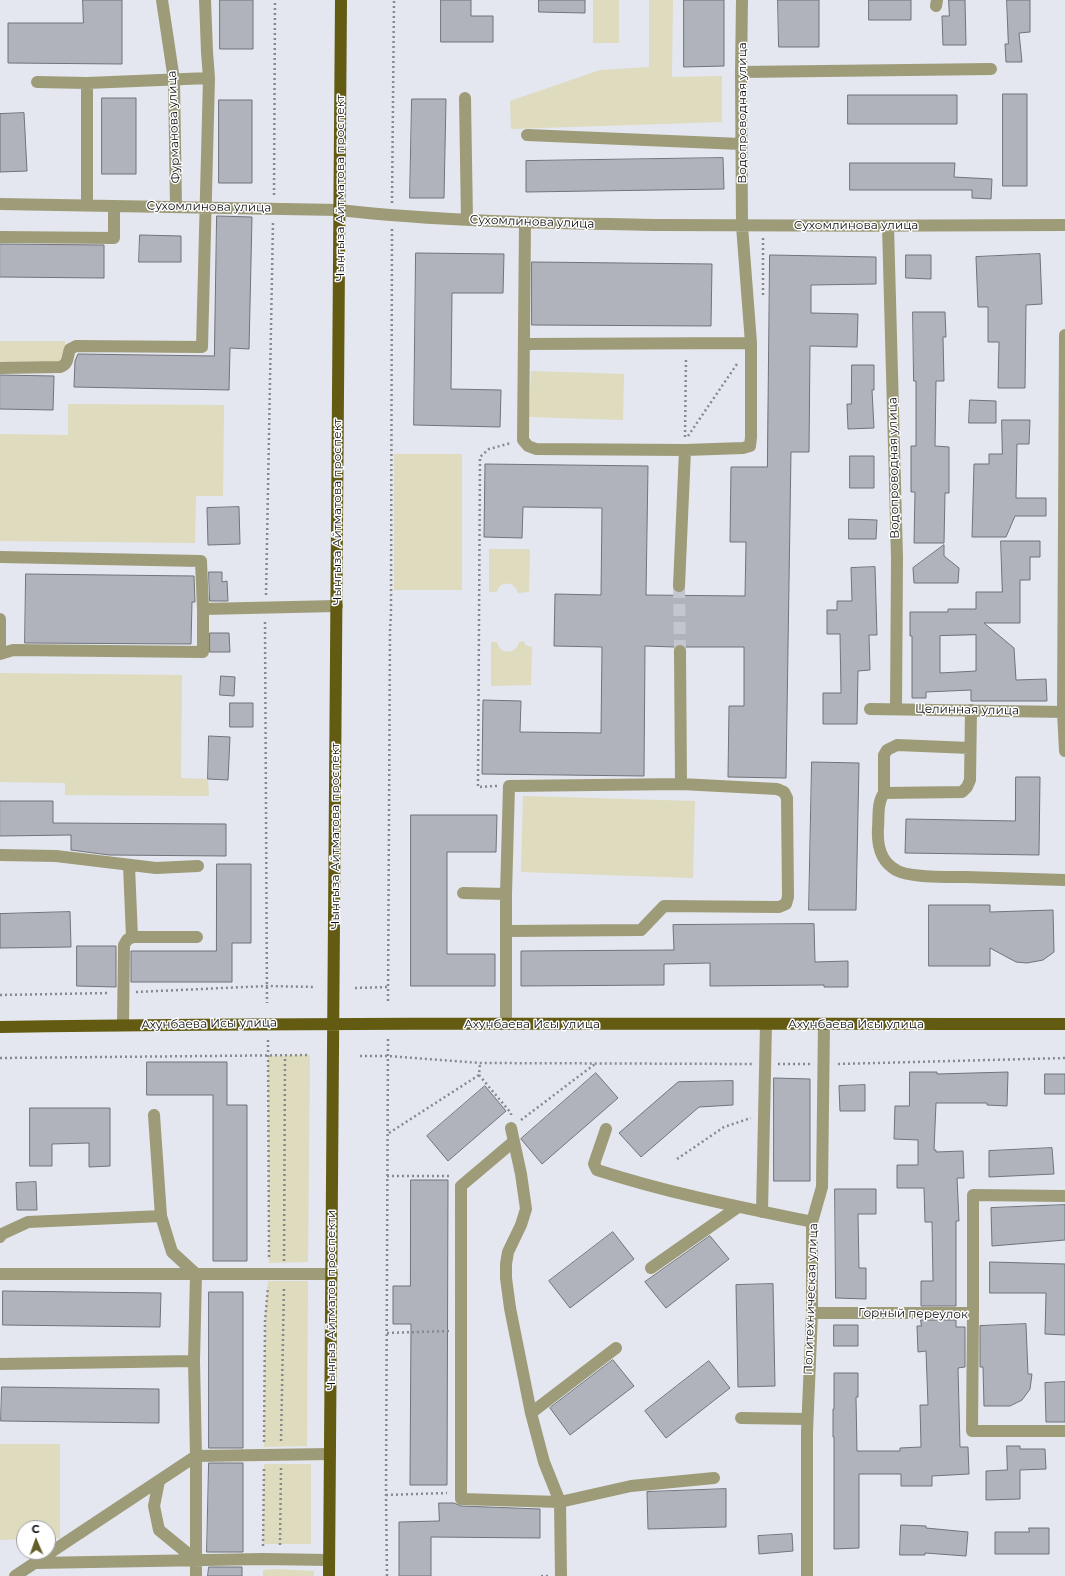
<!DOCTYPE html>
<html>
<head>
<meta charset="utf-8">
<style>
	body { margin:0 }
	#map { position:relative; width:1065px; height:1576px; overflow:hidden; background:#e4e7ef; font-family:Montserrat,sans-serif }
	canvas { display:block }
	.north { position:absolute; left:16px; top:1520px; width:40px; height:40px; box-sizing:border-box; background:#fff; border:1px solid #9d9e9f; border-radius:50%; rotate:358deg; font-size:11px; font-weight:700; line-height:16px; text-align:center; color:#0b0c0e }
	.north::after { content:''; display:block; margin:auto; width:14px; height:18px; background:#645e2a; clip-path:polygon(50% 0,100% 100%,50% 72%,0 100%) }
</style>
</head>
<body>
<div id="map">
<canvas width="1065" height="1576"></canvas>
<div class="north">С</div>
</div>
<script>
const ctx = document.querySelector('canvas').getContext('2d');
ctx.lineJoin = 'round';
function fillPath(path, color) { ctx.fillStyle = color; ctx.fill(path, 'evenodd'); }
function stroke(path, color, width, dash) { ctx.strokeStyle = color; ctx.lineWidth = width; ctx.lineCap = dash ? 'butt' : 'round'; ctx.setLineDash(dash || []); ctx.stroke(path); }
function write(font, color, halo, rows, align = 'center') {
  ctx.font = font + ' Montserrat,sans-serif'; ctx.lineWidth = 3; ctx.setLineDash([]); ctx.textBaseline = 'middle'; ctx.strokeStyle = halo; ctx.fillStyle = color; for (const [text, x, y, turn = 0] of rows) {
    ctx.save(); ctx.translate(x, y); ctx.rotate((+turn || 0) * Math.PI / 180); ctx.textAlign = isNaN(turn) ? turn : align; if (halo) ctx.strokeText(text, 0, 0); ctx.fillText(text, 0, 0); ctx.restore();
  }
}
fillPath(new Path2D(`
	M 593,0 L 619,0 L 619,43 L 593,43 Z
	M 649,0 L 673,0 L 672,77 L 722,76 L 722,122 L 511,129 L 510,101 L 600,70 L 649,67 Z
	M 0,341 L 65,341 L 65,360 L 63,363 L 0,365 Z
	M 531,371 L 624,374 L 623,420 L 529,417 Z
	M 68,404 L 224,405 L 223,496 L 196,496 L 195,543 L 0,541 L 0,434 L 68,435 Z
	M 394,454 L 462,454 L 462,590 L 394,590 Z
	M 489,549 L 530,549 L 529,592 L 518,593 C 515,584 508,581 500,586 L 496,592 L 489,592 Z
	M 524,641 L 525,645 L 532,647 L 531,685 L 491,686 L 491,642 L 497,642 C 500,655 516,655 519,642 Z
	M 0,673 L 182,675 L 181,778 L 208,779 L 209,796 L 65,795 L 65,783 L 0,782 Z
	M 523,796 L 695,801 L 693,878 L 521,872 Z
	M 310,1055 L 308,1262 L 269,1263 L 268,1056 Z
	M 268,1281 L 308,1281 L 307,1446 L 264,1447 L 265,1321 Z
	M 0,1444 L 60,1444 L 60,1538 L 48,1539 L 48,1528 L 24,1528 L 24,1539 L 0,1540 Z
	M 264,1464 L 311,1464 L 311,1544 L 263,1544 Z
	M 275,1569 L 314,1571 L 314,1576 L 263,1576 L 263,1570 Z`), '#dedbbe');
const building = new Path2D(`
	M 83,0 L 122,0 L 122,64 L 8,63 L 8,23 L 83,23 Z
	M 220,0 L 253,0 L 253,49 L 220,49 Z
	M 441,0 L 471,0 L 471,16 L 493,16 L 493,42 L 441,42 Z
	M 539,0 L 585,0 L 585,13 L 539,12 Z
	M 684,0 L 724,0 L 724,66 L 684,67 Z
	M 778,0 L 819,0 L 819,47 L 779,47 Z
	M 869,0 L 911,0 L 911,20 L 869,20 Z
	M 949,0 L 965,0 L 966,45 L 943,45 L 942,16 L 949,16 Z
	M 1007,0 L 1030,0 L 1030,32 L 1019,33 L 1022,62 L 1006,62 L 1005,44 L 1008,44 Z
	M 1003,94 L 1027,94 L 1027,186 L 1003,186 Z
	M 848,95 L 957,95 L 957,124 L 848,124 Z
	M 102,98 L 136,98 L 136,174 L 102,174 Z
	M 412,99 L 446,99 L 444,198 L 410,198 Z
	M 219,100 L 252,100 L 252,183 L 219,183 Z
	M 24,113 L 27,171 L 0,172 L 0,114 Z
	M 723,158 L 724,189 L 526,192 L 526,161 Z
	M 850,163 L 955,163 L 954,177 L 992,179 L 991,199 L 972,198 L 972,190 L 850,190 Z
	M 217,216 L 252,217 L 249,349 L 230,348 L 229,390 L 74,387 L 75,361 L 78,354 L 214,356 Z
	M 140,235 L 181,236 L 181,262 L 139,262 Z
	M 0,244 L 104,245 L 104,278 L 0,277 Z
	M 416,253 L 504,254 L 503,293 L 452,293 L 451,389 L 501,390 L 500,427 L 414,425 Z
	M 1040,254 L 1042,304 L 1026,305 L 1025,388 L 998,388 L 999,342 L 988,342 L 988,307 L 978,307 L 976,257 Z
	M 770,255 L 876,257 L 876,284 L 811,285 L 811,313 L 858,314 L 857,347 L 810,346 L 809,452 L 791,452 L 786,778 L 728,777 L 729,706 L 744,706 L 744,647 L 686,647 L 680,644 L 674,647 L 645,646 L 644,776 L 482,774 L 483,700 L 521,701 L 520,732 L 601,733 L 602,647 L 554,646 L 555,594 L 601,595 L 602,508 L 523,507 L 522,538 L 484,537 L 485,464 L 648,466 L 646,595 L 745,596 L 746,542 L 730,542 L 731,467 L 767,467 Z
	M 906,255 L 931,255 L 931,279 L 906,278 Z
	M 532,262 L 712,264 L 711,326 L 532,325 Z
	M 913,312 L 945,312 L 946,337 L 943,337 L 944,381 L 936,381 L 935,446 L 949,447 L 949,493 L 945,493 L 944,543 L 914,543 L 915,492 L 911,492 L 911,446 L 916,446 L 916,381 L 914,381 Z
	M 852,365 L 874,365 L 874,390 L 872,390 L 874,428 L 848,429 L 847,404 L 851,404 Z
	M 0,375 L 54,376 L 53,410 L 0,409 Z
	M 970,400 L 996,401 L 996,423 L 969,423 Z
	M 1002,420 L 1030,420 L 1029,444 L 1017,444 L 1016,498 L 1046,498 L 1046,516 L 1015,516 L 1006,537 L 972,537 L 974,464 L 989,464 L 989,454 L 1002,454 Z
	M 850,456 L 874,456 L 874,488 L 850,488 Z
	M 239,507 L 240,544 L 208,545 L 207,508 Z
	M 849,519 L 877,520 L 876,539 L 849,539 Z
	M 1001,541 L 1040,541 L 1040,557 L 1030,557 L 1030,580 L 1020,580 L 1020,623 L 984,623 L 1014,648 L 1016,680 L 1046,679 L 1047,701 L 971,701 L 971,690 L 926,692 L 926,698 L 912,698 L 912,636 L 910,636 L 910,612 L 948,612 L 948,609 L 976,609 L 976,592 L 1002,592 ZM 976,635 L 976,671 L 940,673 L 940,636 Z
	M 944,545 L 944,556 L 959,568 L 958,583 L 914,583 L 913,568 Z
	M 875,567 L 877,635 L 869,635 L 870,670 L 858,671 L 857,724 L 823,724 L 823,693 L 841,693 L 840,634 L 827,634 L 827,610 L 837,610 L 837,601 L 852,601 L 851,568 Z
	M 209,572 L 222,572 L 222,582 L 227,581 L 228,601 L 210,601 Z
	M 26,574 L 194,576 L 195,602 L 192,602 L 191,644 L 25,643 Z
	M 210,633 L 229,633 L 230,652 L 210,652 Z
	M 221,676 L 235,677 L 234,696 L 220,695 Z
	M 230,703 L 253,703 L 253,727 L 230,727 Z
	M 209,736 L 230,737 L 228,780 L 208,779 Z
	M 812,762 L 859,763 L 856,910 L 809,910 Z
	M 1016,777 L 1040,777 L 1039,855 L 905,853 L 906,819 L 1015,821 Z
	M 0,801 L 53,801 L 53,823 L 226,824 L 226,856 L 109,855 L 71,850 L 71,835 L 0,836 Z
	M 411,815 L 497,815 L 496,852 L 447,852 L 447,954 L 495,954 L 495,986 L 411,986 Z
	M 217,864 L 251,864 L 251,943 L 232,943 L 232,982 L 131,982 L 131,951 L 216,951 Z
	M 929,905 L 990,905 L 990,912 L 1053,910 L 1054,952 L 1043,960 L 1027,963 L 1016,962 L 990,948 L 990,966 L 929,966 Z
	M 70,912 L 71,947 L 0,948 L 0,914 Z
	M 814,924 L 815,962 L 848,961 L 848,987 L 824,987 L 824,985 L 710,986 L 710,963 L 664,964 L 664,985 L 521,986 L 521,951 L 674,950 L 673,925 Z
	M 77,946 L 116,946 L 116,987 L 77,986 Z
	M 147,1062 L 227,1062 L 227,1105 L 247,1105 L 247,1261 L 213,1261 L 213,1095 L 147,1095 Z
	M 910,1072 L 937,1072 L 937,1074 L 1008,1072 L 1007,1106 L 987,1105 L 987,1103 L 936,1103 L 934,1150 L 936,1150 L 936,1152 L 963,1151 L 964,1178 L 957,1178 L 959,1221 L 956,1221 L 956,1306 L 921,1306 L 921,1281 L 933,1281 L 932,1222 L 925,1222 L 924,1188 L 897,1188 L 897,1165 L 918,1165 L 918,1140 L 894,1139 L 895,1106 L 909,1106 Z
	M 596,1073 L 618,1098 L 542,1164 L 521,1139 Z
	M 1045,1074 L 1065,1074 L 1065,1094 L 1045,1094 Z
	M 774,1078 L 810,1079 L 810,1181 L 774,1181 Z
	M 733,1081 L 733,1105 L 699,1107 L 641,1157 L 619,1133 L 678,1082 Z
	M 865,1085 L 865,1111 L 840,1111 L 839,1086 Z
	M 485,1086 L 506,1111 L 448,1161 L 427,1136 Z
	M 30,1108 L 110,1108 L 110,1166 L 89,1167 L 89,1143 L 52,1144 L 52,1166 L 30,1166 Z
	M 1052,1148 L 1054,1174 L 989,1177 L 989,1151 Z
	M 411,1180 L 448,1180 L 447,1485 L 410,1485 L 411,1324 L 393,1324 L 393,1286 L 410,1286 Z
	M 36,1182 L 37,1210 L 17,1210 L 16,1183 Z
	M 835,1189 L 876,1189 L 876,1214 L 858,1214 L 859,1268 L 866,1268 L 866,1299 L 836,1298 Z
	M 1065,1205 L 1065,1240 L 992,1246 L 991,1208 Z
	M 613,1232 L 634,1259 L 570,1308 L 549,1281 Z
	M 710,1236 L 729,1259 L 666,1308 L 645,1282 Z
	M 990,1262 L 1065,1264 L 1065,1335 L 1045,1334 L 1046,1293 L 990,1293 Z
	M 773,1284 L 775,1386 L 738,1387 L 736,1285 Z
	M 3,1291 L 161,1293 L 160,1327 L 3,1325 Z
	M 209,1292 L 243,1292 L 243,1448 L 209,1448 Z
	M 921,1320 L 956,1320 L 956,1327 L 965,1327 L 965,1367 L 958,1368 L 960,1447 L 968,1447 L 969,1474 L 932,1476 L 932,1486 L 901,1486 L 901,1474 L 859,1474 L 859,1548 L 834,1549 L 834,1437 L 833,1437 L 833,1409 L 834,1409 L 834,1373 L 858,1373 L 858,1397 L 856,1397 L 857,1451 L 900,1451 L 900,1448 L 921,1447 L 920,1405 L 928,1405 L 926,1351 L 918,1352 L 917,1326 L 921,1326 Z
	M 1026,1324 L 1028,1374 L 1032,1374 L 1030,1389 L 1022,1400 L 1010,1406 L 984,1406 L 983,1367 L 980,1367 L 980,1326 Z
	M 834,1325 L 858,1325 L 858,1346 L 834,1346 Z
	M 613,1360 L 634,1386 L 570,1435 L 550,1408 Z
	M 709,1361 L 730,1388 L 666,1438 L 645,1411 Z
	M 1065,1382 L 1065,1422 L 1046,1422 L 1045,1383 Z
	M 2,1387 L 159,1389 L 159,1423 L 1,1421 Z
	M 1007,1446 L 1020,1446 L 1020,1449 L 1045,1449 L 1046,1469 L 1020,1470 L 1020,1499 L 986,1500 L 986,1471 L 1007,1470 Z
	M 209,1463 L 243,1463 L 243,1552 L 207,1552 Z
	M 726,1489 L 726,1527 L 648,1529 L 647,1492 Z
	M 439,1503 L 454,1503 L 461,1506 L 540,1509 L 540,1538 L 431,1537 L 431,1576 L 399,1576 L 399,1522 L 439,1521 Z
	M 901,1525 L 926,1526 L 926,1528 L 968,1532 L 966,1556 L 925,1553 L 925,1555 L 900,1555 Z
	M 1029,1528 L 1049,1528 L 1049,1554 L 995,1554 L 995,1532 L 1029,1532 Z
	M 792,1534 L 793,1551 L 759,1554 L 758,1536 Z
	M 209,1567 L 242,1567 L 242,1576 L 208,1576 Z`);
fillPath(building, '#b0b3bb');
stroke(building, '#70737a', 1);
stroke(new Path2D(`
	M 679,586 L 680,651`), '#c3c6cd', 12, [12, 6]);
stroke(new Path2D(`
	M 274,195 L 275,0
	M 392,203 L 394,0
	M 763,238 L 763,295
	M 688,436 L 737,364
	M 685,437 L 686,358
	M 266,595 L 273,222
	M 265,622 L 267,1003
	M 497,786 L 478,787 L 480,457 L 489,449 L 511,443
	M 355,988 L 388,987
	M 136,992 L 267,986 L 314,987
	M 0,995 L 109,993
	M 388,1001 L 390,631 L 391,613 L 392,228
	M 268,1040 L 269,1260
	M 360,1056 L 388,1056 L 480,1063 L 753,1064
	M 0,1058 L 310,1055
	M 778,1064 L 811,1064
	M 838,1064 L 1065,1058
	M 479,1075 L 511,1113 L 511,1115
	M 521,1120 L 595,1064
	M 389,1133 L 479,1075 L 480,1063
	M 677,1159 L 724,1127 L 751,1118
	M 387,1176 L 452,1176
	M 284,1261 L 285,1056
	M 387,1333 L 449,1331
	M 281,1441 L 284,1286
	M 264,1442 L 265,1321 L 268,1287
	M 386,1495 L 447,1493
	M 280,1545 L 281,1468
	M 263,1546 L 264,1469
	M 387,1576 L 386,1495 L 388,1038
	M 541,1576 L 548,1576`), '#87898e', 2.5, [2, 3]);
stroke(new Path2D(`
	M 162,0 L 174,80 L 176,207
	M 936,6 L 937,0
	M 741,72 L 991,69
	M 37,82 L 87,83 L 209,78
	M 87,83 L 87,205
	M 465,98 L 467,220
	M 527,135 L 741,144
	M 0,204 L 339,210 C 446,222 553,223 660,225 C 795,226 930,226 1065,225
	M 525,223 L 523,440 L 528,446 L 536,449 L 685,450
	M 888,226 L 897,558 L 896,709
	M 0,237 L 114,238 L 114,206
	M 1065,335 L 1063,712 L 1065,751
	M 524,344 L 751,343
	M 0,368 L 60,367 C 69,364 67,357 70,349 L 76,346 L 202,347 L 209,78 L 207,52 L 205,0
	M 0,557 L 201,561 L 203,609 L 203,652 L 13,650 L 0,654
	M 679,586 L 685,450 L 743,448 L 750,446 L 751,437 L 751,343 L 742,226 L 741,72 L 742,0
	M 203,609 L 337,606
	M 0,619 L 0,654
	M 870,709 L 1065,712
	M 971,710 L 970,780 L 967,787 L 962,792 L 884,793 C 877,803 879,816 878,828 C 877,845 880,861 896,870 C 909,878 948,877 965,877 C 998,878 1032,879 1065,880
	M 884,793 L 884,755 L 887,750 L 897,745 L 970,748
	M 0,855 L 56,856 L 156,868 L 198,866
	M 129,866 L 132,937
	M 463,893 L 506,894 L 506,1024
	M 506,894 L 509,786 L 681,784 L 680,651
	M 506,931 L 641,930 L 664,906 L 779,907 L 786,904 L 788,897 L 787,798 L 784,792 L 777,789 L 681,784
	M 123,1025 L 124,945 L 127,940 L 132,937 L 197,937
	M 154,1115 L 161,1216 L 172,1252 L 196,1274 L 332,1274
	M 511,1128 L 521,1174 L 526,1209 L 521,1225 L 508,1252 L 506,1264 L 506,1278 L 510,1308 L 531,1413
	M 606,1129 L 594,1164 L 597,1170 C 668,1193 739,1207 812,1222
	M 513,1142 L 461,1186 L 461,1499 L 560,1502 L 631,1486 L 714,1478
	M 762,1212 L 766,1024
	M 0,1237 L 2,1234 L 28,1222 L 161,1216
	M 651,1268 L 738,1207
	M 0,1274 L 196,1274 L 194,1361 L 196,1456 L 196,1576
	M 812,1313 L 973,1313 L 972,1431 L 1065,1431
	M 973,1313 L 973,1195 L 1065,1196
	M 0,1364 L 194,1361
	M 741,1418 L 807,1419
	M 159,1481 L 154,1506 L 159,1530 L 197,1561
	M 35,1563 L 263,1559 L 329,1560
	M 15,1576 L 196,1456 L 330,1454
	M 561,1576 L 560,1502 L 544,1462 L 531,1413 L 616,1348
	M 807,1576 L 807,1432 L 812,1313 L 812,1222 L 822,1187 L 824,1024`), '#9e9b79', 12);
stroke(new Path2D(`
	M 0,1027 C 355,1022 710,1024 1065,1024
	M 329,1576 L 341,0`), '#635b12', 12);
write('12px', '#0b0c0e', '#fff', [
	["Водопроводная улица",742,113,-90],
	["Фурманова улица",174,127,-92],
	["Чынгыза Айтматова проспект",340,188,-90],
	["Сухомлинова улица",209,207,1],
	["Сухомлинова улица",532,222,2],
	["Сухомлинова улица",856,225],
	["Водопроводная улица",894,468,-91],
	["Чынгыза Айтматова проспект",337,512,-90],
	["Целинная улица",967,710,1],
	["Чынгыза Айтматова проспект",335,836,-90],
	["Ахунбаева Исы улица",209,1024,-1],
	["Ахунбаева Исы улица",532,1024],
	["Ахунбаева Исы улица",856,1024],
	["Политехническая улица",811,1299,-88],
	["Чынгыз Айтматов проспекти",331,1300,-90],
	["Горный переулок",913,1314,1]
]);
</script>
</body>
</html>
